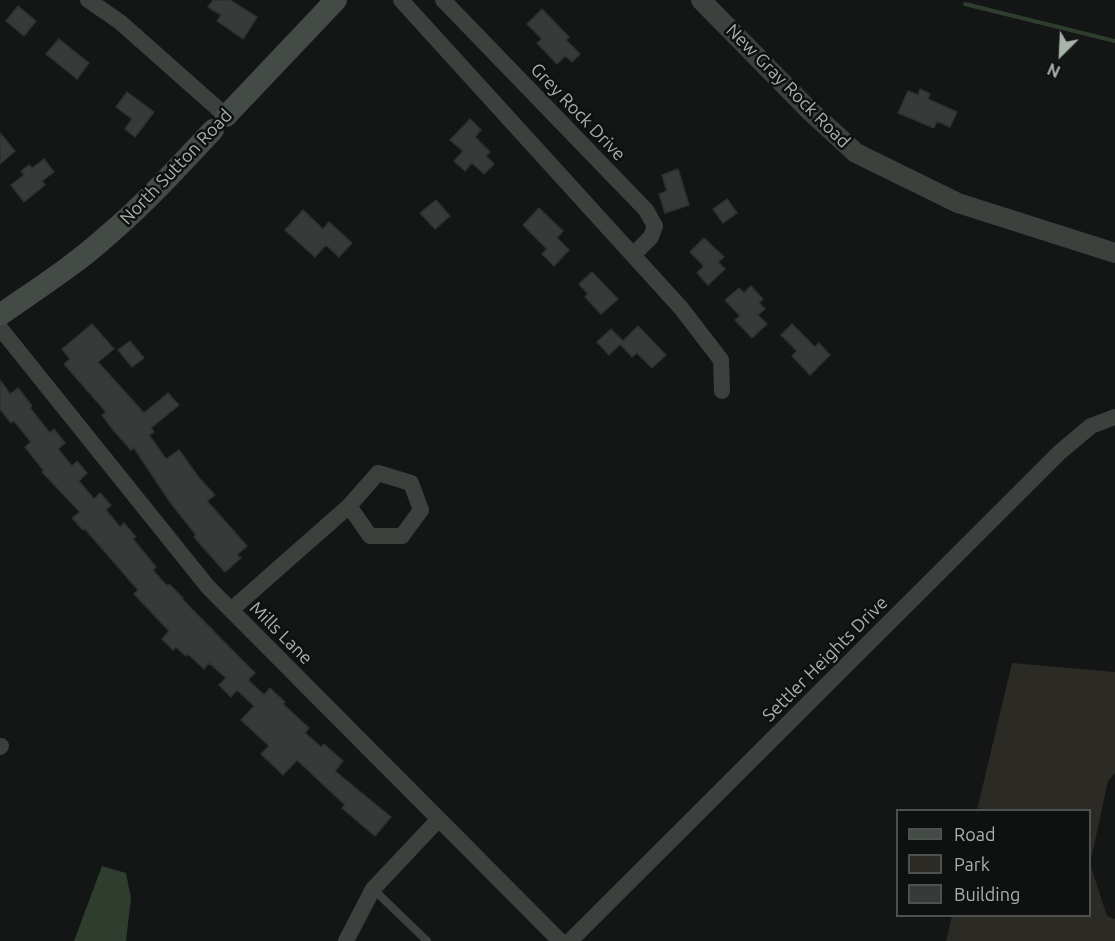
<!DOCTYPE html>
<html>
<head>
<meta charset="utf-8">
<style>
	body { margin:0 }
	#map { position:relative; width:1115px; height:941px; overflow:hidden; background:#141515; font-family:Ubuntu,sans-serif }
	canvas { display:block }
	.legend { position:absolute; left:896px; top:809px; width:195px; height:108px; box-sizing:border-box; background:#0f1010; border:2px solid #4c524e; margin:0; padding:8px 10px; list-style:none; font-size:18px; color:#a7b4aa }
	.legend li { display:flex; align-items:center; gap:12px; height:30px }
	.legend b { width:30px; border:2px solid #4c524e }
	.north { position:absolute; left:1031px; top:24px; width:60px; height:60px; -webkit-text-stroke:4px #0f1010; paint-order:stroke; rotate:204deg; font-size:16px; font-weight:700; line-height:24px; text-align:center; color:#a7b4aa }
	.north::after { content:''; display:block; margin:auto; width:21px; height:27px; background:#a7b4aa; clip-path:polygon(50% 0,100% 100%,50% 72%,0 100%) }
</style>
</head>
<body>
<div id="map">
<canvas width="1115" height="941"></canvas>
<ul class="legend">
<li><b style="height:8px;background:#444a46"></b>Road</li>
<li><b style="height:16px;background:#2c2a25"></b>Park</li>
<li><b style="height:16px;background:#363a38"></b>Building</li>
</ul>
<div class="north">N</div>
</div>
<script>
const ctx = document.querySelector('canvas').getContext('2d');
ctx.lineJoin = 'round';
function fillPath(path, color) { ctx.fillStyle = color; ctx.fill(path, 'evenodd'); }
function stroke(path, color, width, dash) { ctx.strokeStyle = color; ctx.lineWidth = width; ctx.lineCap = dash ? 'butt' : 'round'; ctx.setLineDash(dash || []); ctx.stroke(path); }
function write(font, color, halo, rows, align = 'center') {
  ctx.font = font + ' Ubuntu,sans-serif'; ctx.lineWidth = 5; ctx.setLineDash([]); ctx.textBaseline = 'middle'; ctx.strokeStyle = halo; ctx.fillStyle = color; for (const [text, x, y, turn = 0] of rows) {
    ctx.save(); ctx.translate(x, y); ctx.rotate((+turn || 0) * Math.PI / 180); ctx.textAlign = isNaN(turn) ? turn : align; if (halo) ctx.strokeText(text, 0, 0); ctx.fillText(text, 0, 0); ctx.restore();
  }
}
fillPath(new Path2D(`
	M 1012,663 L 1115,672 L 1115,773 L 1108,781 L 1090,864 L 1107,916 L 1115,919 L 1115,941 L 946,941 L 952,916 L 1090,916 L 1090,810 L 977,810 Z`), '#2c2a25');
fillPath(new Path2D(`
	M 102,866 L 126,873 L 131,898 L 126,941 L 74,941 Z`), '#2f3d2f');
stroke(new Path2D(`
	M 965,4 L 1115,41`), '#2f3d2f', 4);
const building = new Path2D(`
	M 213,0 L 230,0 L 257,17 L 243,39 L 217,21 L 221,15 L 208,7 Z
	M 18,6 L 36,21 L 24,36 L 6,21 Z
	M 542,9 L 569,37 L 566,40 L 580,54 L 572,62 L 565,56 L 557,64 L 537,43 L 542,39 L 527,24 Z
	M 59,39 L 89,63 L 77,79 L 46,54 Z
	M 920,89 L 930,94 L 928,99 L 957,112 L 950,127 L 937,121 L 934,128 L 898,113 L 908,91 L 918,95 Z
	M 127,92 L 154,112 L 135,137 L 125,129 L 132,119 L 116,107 Z
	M 470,119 L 481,130 L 475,137 L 490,152 L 486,156 L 494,164 L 484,174 L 472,163 L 465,171 L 454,161 L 463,151 L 450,140 Z
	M 0,133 L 15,151 L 0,164 Z
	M 44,159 L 54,172 L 42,181 L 45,185 L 24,202 L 11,185 L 24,175 L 21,171 L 29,165 L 32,168 Z
	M 678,169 L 689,205 L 665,213 L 659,194 L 667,191 L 662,175 Z
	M 727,199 L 737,213 L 723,223 L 713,209 Z
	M 436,200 L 450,216 L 435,229 L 420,213 Z
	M 539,208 L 563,231 L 557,238 L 569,250 L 554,266 L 542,254 L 547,249 L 523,225 Z
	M 303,210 L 323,229 L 329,222 L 352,243 L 339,257 L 326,245 L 315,257 L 285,230 Z
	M 704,238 L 724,257 L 718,262 L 725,269 L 708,285 L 697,273 L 704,266 L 690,252 Z
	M 592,272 L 618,299 L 601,314 L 585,297 L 588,294 L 579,284 Z
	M 751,286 L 763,299 L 759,303 L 765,309 L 758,315 L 767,324 L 752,338 L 735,320 L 740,316 L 725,300 L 739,288 L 744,293 Z
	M 92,324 L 114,349 L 98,362 L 144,413 L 168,393 L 179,405 L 151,428 L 154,432 L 149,435 L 166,459 L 179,450 L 200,479 L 215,495 L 207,501 L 247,546 L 237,555 L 241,558 L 225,572 L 194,537 L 196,535 L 170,502 L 134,448 L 131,450 L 114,431 L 102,415 L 106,412 L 64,364 L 70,359 L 62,349 Z
	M 792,324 L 815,347 L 819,343 L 830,355 L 810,375 L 792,356 L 797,351 L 781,335 Z
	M 638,326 L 666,355 L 652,368 L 637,353 L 632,357 L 620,344 L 609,355 L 597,342 L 611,329 L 623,341 Z
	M 130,341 L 144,358 L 132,367 L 118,350 Z
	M 0,380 L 10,394 L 18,388 L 32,406 L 30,408 L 50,433 L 54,429 L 65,443 L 58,449 L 72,466 L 77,461 L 87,473 L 79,481 L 94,499 L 100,493 L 111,505 L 106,510 L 120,527 L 124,523 L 136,537 L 133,539 L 156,567 L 153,570 L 167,586 L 169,584 L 183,598 L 182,599 L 255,673 L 248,680 L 264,695 L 270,688 L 285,702 L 283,704 L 309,728 L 305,733 L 321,747 L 324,744 L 343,761 L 335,771 L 391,817 L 375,836 L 342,808 L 345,805 L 297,760 L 283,775 L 261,754 L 269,746 L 241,720 L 254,706 L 237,690 L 231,697 L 219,685 L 226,678 L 209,663 L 204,669 L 188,654 L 186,656 L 176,647 L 173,650 L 162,639 L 169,631 L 134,594 L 138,590 L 85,529 L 83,530 L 72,518 L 80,512 L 42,472 L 44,471 L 25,447 L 31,442 L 14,421 L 11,423 L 0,409 Z`);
fillPath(building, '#363a38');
stroke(building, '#2e3130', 1.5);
stroke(new Path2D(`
	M 373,889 L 427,941`), '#3c413e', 8);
stroke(new Path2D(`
	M 88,0 L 120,22 L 226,116
	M 401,0 L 681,308 L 721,360 L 722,391
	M 443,0 L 646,210 L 655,226 L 651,237 L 633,255
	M 0,328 L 208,587 L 560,941
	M 231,610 L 349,506 L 370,536 L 402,536 L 421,510 L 411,483 L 378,473 L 349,506
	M 0,747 L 1,746
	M 346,941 L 373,889 L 439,819
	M 570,941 L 1060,452 L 1091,426 L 1115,417`), '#3c413e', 16);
stroke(new Path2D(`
	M 701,0 L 809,110 L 856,153 L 958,203 L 1115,253`), '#3c413e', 20);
stroke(new Path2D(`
	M 226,116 L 336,0
	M 0,315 C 37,289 75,265 108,235 C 146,203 179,166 213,130`), '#444a46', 22);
write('18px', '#a7b4aa', '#0f1010', [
	["New Gray Rock Road",788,86,45],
	["Grey Rock Drive",578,112,46],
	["North Sutton Road",176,167,-46],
	["Mills Lane",281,633,45],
	["Settler Heights Drive",825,659,-45]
]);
</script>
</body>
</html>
